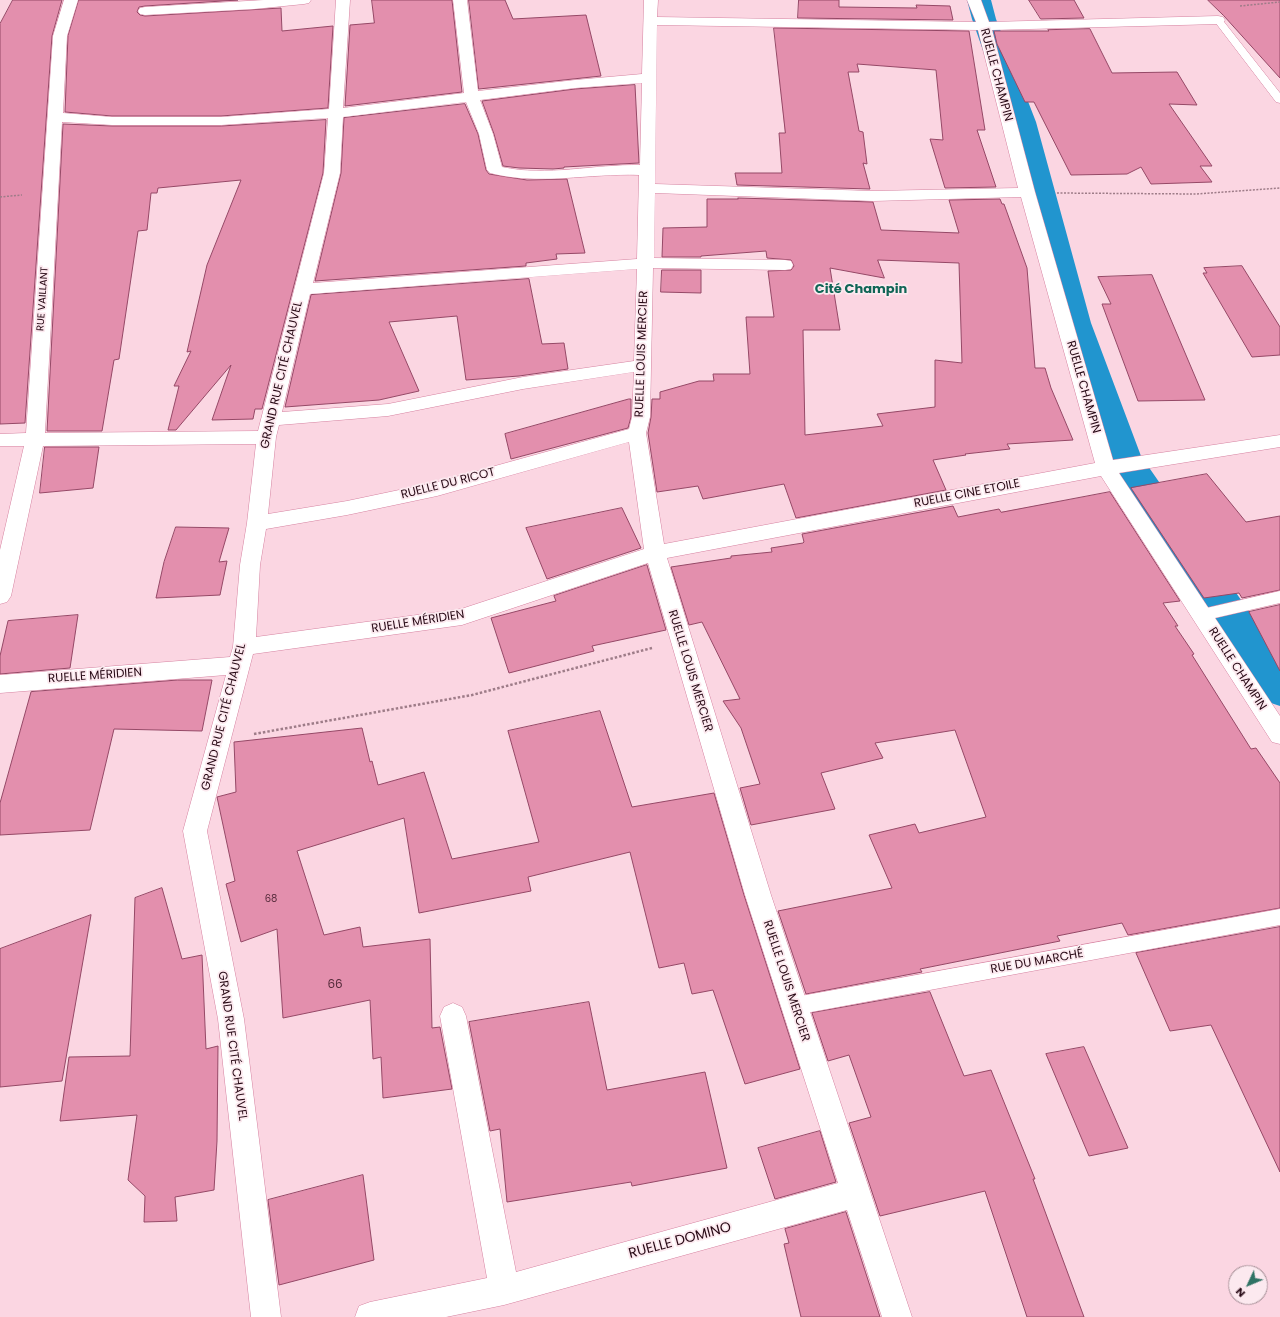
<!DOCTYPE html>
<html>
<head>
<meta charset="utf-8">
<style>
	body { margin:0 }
	#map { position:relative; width:1280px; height:1317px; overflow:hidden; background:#fbd6e2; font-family:Poppins,sans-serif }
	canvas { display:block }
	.north { position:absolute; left:1228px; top:1265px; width:40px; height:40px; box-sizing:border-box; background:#fce9ef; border:1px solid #a68f97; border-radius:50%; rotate:226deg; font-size:11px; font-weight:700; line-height:16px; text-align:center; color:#260814 }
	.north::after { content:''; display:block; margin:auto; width:14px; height:18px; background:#2f7264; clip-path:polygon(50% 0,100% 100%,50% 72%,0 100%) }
</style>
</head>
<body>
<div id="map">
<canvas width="1280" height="1317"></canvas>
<div class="north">N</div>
</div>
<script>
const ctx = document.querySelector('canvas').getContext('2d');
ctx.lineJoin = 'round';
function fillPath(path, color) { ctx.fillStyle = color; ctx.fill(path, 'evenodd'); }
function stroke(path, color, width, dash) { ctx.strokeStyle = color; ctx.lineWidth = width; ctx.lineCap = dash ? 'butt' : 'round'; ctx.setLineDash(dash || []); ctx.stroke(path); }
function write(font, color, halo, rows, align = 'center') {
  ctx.font = font + ' Poppins,sans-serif'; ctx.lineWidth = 3.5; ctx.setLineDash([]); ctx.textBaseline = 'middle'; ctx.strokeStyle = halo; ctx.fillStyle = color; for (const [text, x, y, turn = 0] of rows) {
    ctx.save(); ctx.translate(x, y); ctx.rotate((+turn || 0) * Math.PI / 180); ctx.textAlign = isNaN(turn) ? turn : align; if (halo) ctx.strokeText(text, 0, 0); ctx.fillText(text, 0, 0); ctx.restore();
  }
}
fillPath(new Path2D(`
	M 967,0 L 991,0 L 996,19 L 1036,122 L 1091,323 L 1141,456 L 1280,656 L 1280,706 L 1265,701 L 1106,458 L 1059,323 L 1008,122 L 972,19 Z`), '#2195cf');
const building = new Path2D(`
	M 13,0 L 62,0 L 52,36 L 25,423 L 0,424 L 0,24 Z
	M 79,0 L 238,0 L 145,6 L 139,7 L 137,12 L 140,15 L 145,16 L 281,8 L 282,31 L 333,26 L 328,108 L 221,116 L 112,116 L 65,112 L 68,36 Z
	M 372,0 L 452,0 L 462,92 L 345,106 L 350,25 L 374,23 Z
	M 469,0 L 505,0 L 513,19 L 586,15 L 601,76 L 479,89 Z
	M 799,0 L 839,0 L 839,7 L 917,8 L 916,5 L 950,6 L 953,20 L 798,18 Z
	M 1029,0 L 1074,0 L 1084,18 L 1041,19 Z
	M 1208,0 L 1280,0 L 1280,78 L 1224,16 Z
	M 774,28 L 969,31 L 985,130 L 977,130 L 996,187 L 945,188 L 930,139 L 943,140 L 936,70 L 857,64 L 859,72 L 848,72 L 859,131 L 863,132 L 867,164 L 863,163 L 870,189 L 737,185 L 735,173 L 782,173 L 779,133 L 785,133 Z
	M 1090,29 L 1112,73 L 1177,72 L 1197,105 L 1169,104 L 1212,166 L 1200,166 L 1212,182 L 1151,184 L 1141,167 L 1127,174 L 1071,175 L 1034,102 L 1025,102 L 997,44 L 994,31 L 1049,31 L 1048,30 Z
	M 635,85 L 639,163 L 564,167 L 564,168 L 553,169 L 519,168 L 503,166 L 494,134 L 482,101 L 575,89 Z
	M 465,104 L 478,134 L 486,170 L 489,174 L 527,180 L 567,179 L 585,253 L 556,254 L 557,259 L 526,263 L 526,266 L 315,281 L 341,173 L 344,118 Z
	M 326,120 L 323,173 L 262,409 L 255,409 L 253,419 L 212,420 L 231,365 L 176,430 L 168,430 L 179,386 L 174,386 L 191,351 L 187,352 L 207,265 L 241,180 L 158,188 L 157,193 L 151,193 L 147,230 L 138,231 L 119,359 L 114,360 L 102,431 L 47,431 L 63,124 L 112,126 L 221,126 Z
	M 738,198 L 873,202 L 881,230 L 959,233 L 949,200 L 1000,199 L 1002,204 L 1004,204 L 1027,268 L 1035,368 L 1045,368 L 1051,388 L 1073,440 L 1007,444 L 1010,449 L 965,454 L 966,455 L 933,460 L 946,490 L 796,518 L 784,484 L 703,499 L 698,486 L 657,492 L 648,433 L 651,417 L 652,399 L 660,399 L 660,392 L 699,381 L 714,381 L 713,374 L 750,374 L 746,317 L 774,317 L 768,271 L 791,270 L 794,266 L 791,260 L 767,258 L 766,251 L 701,256 L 701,257 L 662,257 L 663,228 L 707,227 L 707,199 L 738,199 ZM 878,260 L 959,263 L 962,363 L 935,360 L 935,407 L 877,414 L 883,426 L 805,435 L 803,330 L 840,330 L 830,268 L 884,278 Z
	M 1242,266 L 1280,327 L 1280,355 L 1252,357 L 1203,273 L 1207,273 L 1204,268 Z
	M 662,270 L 701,270 L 701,293 L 661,292 Z
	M 1152,275 L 1205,400 L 1138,401 L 1102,304 L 1111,304 L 1098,277 Z
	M 529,279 L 542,344 L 564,343 L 568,369 L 519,376 L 466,380 L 457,316 L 389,322 L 419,391 L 379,400 L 285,407 L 311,295 Z
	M 629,399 L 631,399 L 631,417 L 628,428 L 511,459 L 505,434 Z
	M 45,447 L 99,447 L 93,488 L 40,493 Z
	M 1207,474 L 1246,522 L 1280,516 L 1280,590 L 1242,598 L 1239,593 L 1204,598 L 1131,488 Z
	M 1110,492 L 1180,601 L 1163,603 L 1178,626 L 1175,626 L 1194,654 L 1192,655 L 1251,749 L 1256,748 L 1280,783 L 1280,908 L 1128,935 L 1122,923 L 1057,936 L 1060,941 L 920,969 L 922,972 L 806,994 L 778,911 L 892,888 L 869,835 L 915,824 L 919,833 L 986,817 L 955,730 L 875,743 L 883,758 L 821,773 L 835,809 L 751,825 L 740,788 L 760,784 L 741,728 L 723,701 L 740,699 L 702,622 L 689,625 L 671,567 L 731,558 L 731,556 L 772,552 L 771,548 L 803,543 L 804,542 L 802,534 L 953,506 L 958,517 L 999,509 L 1001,512 Z
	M 622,508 L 641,548 L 547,579 L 526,528 Z
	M 176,527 L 229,528 L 219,562 L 227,561 L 220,595 L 156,598 L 164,562 Z
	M 647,565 L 666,630 L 592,646 L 594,651 L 509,673 L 491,618 L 556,601 L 554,596 Z
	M 1280,605 L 1280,671 L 1249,612 Z
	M 78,615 L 70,668 L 0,674 L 0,656 L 8,621 Z
	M 178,680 L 212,680 L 202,731 L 114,729 L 90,830 L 0,835 L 0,803 L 31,692 Z
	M 600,711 L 632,807 L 714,793 L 744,895 L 800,1069 L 745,1084 L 713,990 L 692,994 L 684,963 L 659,968 L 630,852 L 528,877 L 531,891 L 419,913 L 404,818 L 297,851 L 324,935 L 360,927 L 363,947 L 430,939 L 432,1028 L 440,1027 L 452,1089 L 383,1098 L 381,1057 L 373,1059 L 370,1000 L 283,1018 L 277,929 L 241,942 L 226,884 L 235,881 L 217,797 L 236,792 L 234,742 L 362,728 L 370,762 L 372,761 L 378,785 L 424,772 L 452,859 L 539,842 L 508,731 Z
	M 162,888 L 182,959 L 202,955 L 206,1049 L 218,1046 L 217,1141 L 214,1190 L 175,1197 L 177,1221 L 144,1222 L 145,1196 L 128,1180 L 137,1115 L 60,1121 L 69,1057 L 130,1056 L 135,898 Z
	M 91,915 L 62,1081 L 0,1087 L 0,949 Z
	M 1280,927 L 1280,1172 L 1211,1025 L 1170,1031 L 1136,953 Z
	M 930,992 L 964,1076 L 991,1070 L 1035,1179 L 1033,1179 L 1084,1317 L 1027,1317 L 985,1191 L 880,1216 L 849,1123 L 871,1117 L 849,1055 L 828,1061 L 812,1013 Z
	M 589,1002 L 607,1090 L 705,1072 L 727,1168 L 632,1186 L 631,1182 L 507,1202 L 500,1129 L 490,1131 L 469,1022 Z
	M 1084,1047 L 1128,1148 L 1089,1156 L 1046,1054 Z
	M 820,1131 L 836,1182 L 775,1199 L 758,1148 Z
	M 363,1175 L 374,1260 L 279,1285 L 268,1200 Z
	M 846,1212 L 880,1317 L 801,1317 L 784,1244 L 789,1243 L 785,1229 Z`);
fillPath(building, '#e38fad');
stroke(building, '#954866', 1);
const service = new Path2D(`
	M 1218,17 L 1221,18 L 1280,93 L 1280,103 L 1276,102 L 1215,22 L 1213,20 Z
	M 1280,591 L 1280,603 L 1202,621 L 1196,619 L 1194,615 L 1196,611 L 1202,609 Z
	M 1280,909 L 1280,925 L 795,1015 L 788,1012 L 785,1006 L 788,1000 L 795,997 Z`);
const minor = new Path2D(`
	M 64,0 L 78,0 L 67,36 L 63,113 L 112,117 L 221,117 L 329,109 L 336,0 L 350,0 L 343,108 L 464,93 L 453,0 L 467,0 L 478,91 L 575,80 L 642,74 L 644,0 L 658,0 L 657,17 L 976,22 L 967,0 L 981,0 L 989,22 L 1218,16 L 1223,17 L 1225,20 L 1223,23 L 1218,24 L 992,30 L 1035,192 L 1113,460 L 1280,435 L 1280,447 L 1119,473 L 1280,716 L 1280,744 L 1272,742 L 1101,476 L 667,558 L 771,895 L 912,1317 L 882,1317 L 847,1210 L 504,1305 L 446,1317 L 355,1317 L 359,1306 L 370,1302 L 487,1278 L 440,1016 L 444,1007 L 453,1003 L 462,1007 L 466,1016 L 516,1272 L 838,1183 L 745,895 L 648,563 L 462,625 L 253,654 L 207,831 L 244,1019 L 281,1317 L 251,1317 L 218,1019 L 183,831 L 226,675 L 0,693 L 0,675 L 230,657 L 233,647 L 240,565 L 247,523 L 256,444 L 43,446 L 11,596 L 7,602 L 0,604 L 0,550 L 24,446 L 0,446 L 0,434 L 26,433 L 53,36 ZM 657,25 L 978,30 L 1018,188 L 873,191 L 655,184 ZM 642,83 L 640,165 C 594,164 547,177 502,167 L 493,134 L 480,100 L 575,88 ZM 466,102 L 479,134 L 487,170 L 490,173 C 539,186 589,173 639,175 L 637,259 L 313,283 L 340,173 L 343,117 ZM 328,118 L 324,173 L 258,431 L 45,433 L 62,122 L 112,125 L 221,125 ZM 655,193 L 873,201 L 1021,197 L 1095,463 L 664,544 L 646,433 L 650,417 L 653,268 L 785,270 L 791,269 L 793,265 L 791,261 L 785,260 L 654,258 ZM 637,269 L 634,361 L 523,377 L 388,404 L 282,412 L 310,294 ZM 634,372 L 632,417 L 629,429 L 437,482 L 347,501 L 268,514 L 276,437 L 279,425 L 388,416 L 523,389 ZM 629,442 L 644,549 L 461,609 L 256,637 L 260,565 L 266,529 L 347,515 L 437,496 Z
	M 264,0 L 311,0 L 309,3 L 304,4 L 254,9 L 145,15 L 140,14 L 138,11 L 140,8 L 145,7 Z`);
stroke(service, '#d582a0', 1);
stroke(minor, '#d582a0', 1);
stroke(new Path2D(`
	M 1240,6 L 1280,2
	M 1057,193 L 1196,194 L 1280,188
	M 0,197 L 22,195`), '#9e7c88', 1.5, [2, 1.5]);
stroke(new Path2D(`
	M 254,734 L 472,695 L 652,648`), '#9e7c88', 2.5, [2.5, 2]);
fillPath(service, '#fff');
fillPath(minor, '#fff');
write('10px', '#260814', '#fce9ef', [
	["RUE VAILLANT",43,299,-86]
]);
write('10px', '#552a3a', null, [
	["68",271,899]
]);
write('12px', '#260814', '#fce9ef', [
	["RUELLE CHAMPIN",996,75,75],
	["RUELLE LOUIS MERCIER",642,354,-88],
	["GRAND RUE CITÉ CHAUVEL",282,375,-77],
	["RUELLE CHAMPIN",1083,387,74],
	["RUELLE DU RICOT",448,484,-14],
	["RUELLE CINE ETOILE",967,494,-11],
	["RUELLE MÉRIDIEN",418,622,-9],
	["RUELLE CHAMPIN",1237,669,57],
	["RUELLE LOUIS MERCIER",690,671,73],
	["RUELLE MÉRIDIEN",95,676,-4],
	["GRAND RUE CITÉ CHAUVEL",224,717,-76],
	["RUE DU MARCHÉ",1037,962,-10],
	["RUELLE LOUIS MERCIER",786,981,72],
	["GRAND RUE CITÉ CHAUVEL",232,1046,82]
]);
write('12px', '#552a3a', null, [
	["66",335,985]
]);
write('bold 13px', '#106556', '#fce9ef', [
	["Cité Champin",861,290]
]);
write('14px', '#260814', '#fce9ef', [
	["RUELLE DOMINO",680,1241,-15]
]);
</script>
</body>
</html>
